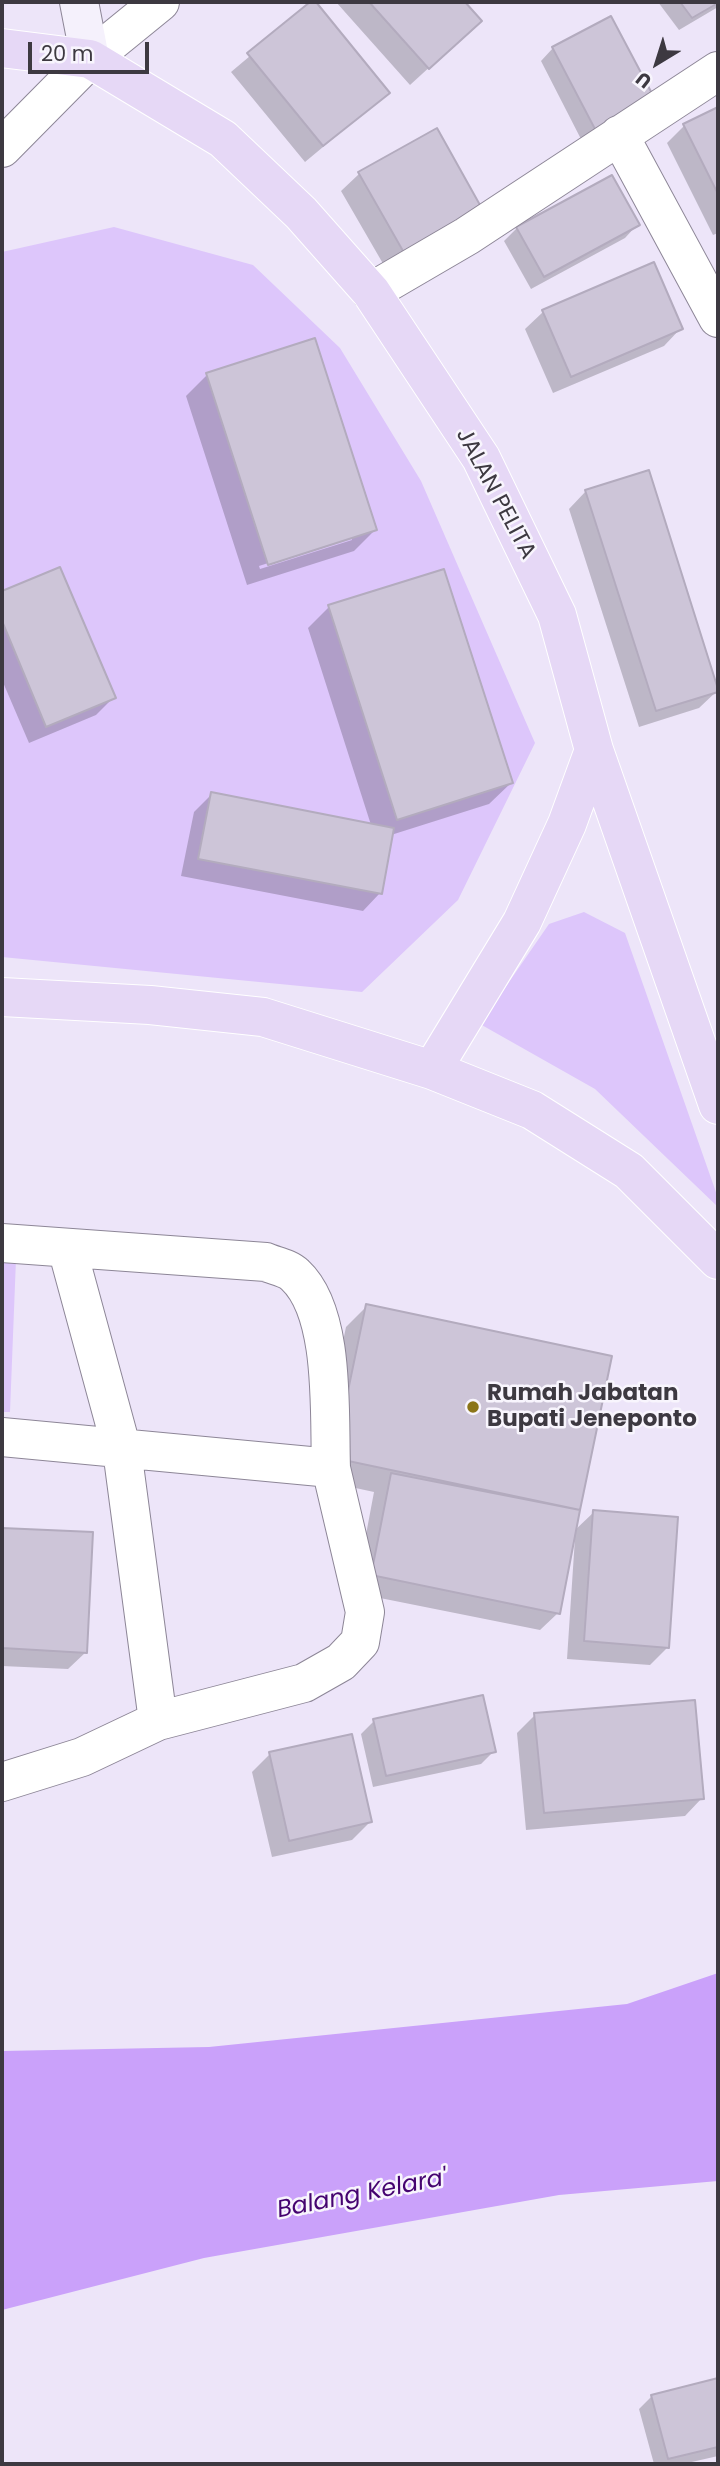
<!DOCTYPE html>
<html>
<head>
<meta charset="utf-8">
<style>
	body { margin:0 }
	#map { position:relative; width:720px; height:2466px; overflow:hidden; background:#ede5f9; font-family:Poppins,sans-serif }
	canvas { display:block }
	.frame { position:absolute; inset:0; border:4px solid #3d3941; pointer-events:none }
	.north { position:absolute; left:622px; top:28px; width:70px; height:70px; -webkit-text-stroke:5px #f8f5fd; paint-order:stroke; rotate:218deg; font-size:19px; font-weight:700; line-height:28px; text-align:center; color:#3d3941 }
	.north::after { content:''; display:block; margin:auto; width:24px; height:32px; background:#3d3941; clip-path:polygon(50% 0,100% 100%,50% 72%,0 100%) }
	.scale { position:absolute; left:28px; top:42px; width:121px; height:32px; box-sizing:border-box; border:4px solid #3d3941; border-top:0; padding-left:9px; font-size:21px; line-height:24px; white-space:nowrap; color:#3d3941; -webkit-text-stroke:5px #f8f5fd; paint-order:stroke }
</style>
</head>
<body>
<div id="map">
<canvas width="720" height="2466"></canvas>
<div class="frame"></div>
<div class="north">U</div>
<div class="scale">20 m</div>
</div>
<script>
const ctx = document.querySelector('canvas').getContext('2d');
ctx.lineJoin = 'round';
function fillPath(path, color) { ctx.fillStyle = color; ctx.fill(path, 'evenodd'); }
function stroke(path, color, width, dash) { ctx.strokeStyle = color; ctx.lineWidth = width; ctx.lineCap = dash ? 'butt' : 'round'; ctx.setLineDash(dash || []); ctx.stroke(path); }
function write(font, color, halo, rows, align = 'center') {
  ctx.font = font + ' Poppins,sans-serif'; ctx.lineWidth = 5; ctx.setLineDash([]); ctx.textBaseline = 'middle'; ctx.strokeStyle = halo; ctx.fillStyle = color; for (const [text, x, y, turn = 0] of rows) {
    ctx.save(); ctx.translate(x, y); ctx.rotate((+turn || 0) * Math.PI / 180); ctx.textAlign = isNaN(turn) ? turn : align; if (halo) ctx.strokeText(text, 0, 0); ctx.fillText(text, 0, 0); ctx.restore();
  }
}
fillPath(new Path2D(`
	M 114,227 L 253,265 L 340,348 L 421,481 L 535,743 L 458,900 L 362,992 L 2,957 L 2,252 Z
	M 584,912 L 625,933 L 718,1198 L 718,1207 L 595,1089 L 480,1024 L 549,924 Z
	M 2,1258 L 16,1259 L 10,1412 L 2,1412 Z`), '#ddc6fb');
fillPath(new Path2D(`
	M 718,1973 L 718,2181 L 559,2195 L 204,2258 L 2,2310 L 2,2051 L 209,2047 L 627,2004 Z`), '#caa1fa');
fillPath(new Path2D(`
	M 314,2 L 388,93 L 305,162 L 231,72 Z
	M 336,2 L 463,2 L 480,21 L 410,85 Z
	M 658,2 L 718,2 L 718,7 L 679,30 Z
	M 553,48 L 641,113 L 583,143 L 541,61 Z
	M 718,109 L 718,233 L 713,235 L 667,143 L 684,126 Z
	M 437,130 L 466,231 L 389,274 L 341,191 L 359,174 Z
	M 637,225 L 625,238 L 531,289 L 504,241 L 517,228 Z
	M 543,312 L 681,328 L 664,346 L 553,393 L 525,329 Z
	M 207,375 L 375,530 L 354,551 L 247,585 L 186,396 ZM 352,536 L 352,540 L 260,569 L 259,566 Z
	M 586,491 L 717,691 L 699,708 L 639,727 L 569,509 Z
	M 59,569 L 113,698 L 96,715 L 29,743 L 2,680 L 2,593 Z
	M 329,607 L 511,783 L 489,804 L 391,835 L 380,893 L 363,911 L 181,876 L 194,812 L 212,794 L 371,825 L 308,628 Z
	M 367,1306 L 610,1357 L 574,1531 L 594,1512 L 668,1647 L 650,1665 L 567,1659 L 575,1538 L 558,1613 L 540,1630 L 355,1593 L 374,1492 L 314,1479 L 346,1327 Z
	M 2,1529 L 91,1533 L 86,1652 L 68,1669 L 2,1666 Z
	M 535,1715 L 702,1798 L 685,1816 L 526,1830 L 517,1733 Z
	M 374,1721 L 494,1751 L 481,1764 L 373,1787 L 361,1734 Z
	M 270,1754 L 370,1822 L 352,1840 L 272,1857 L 252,1772 Z
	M 718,2380 L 718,2456 L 683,2464 L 654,2464 L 639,2409 L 652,2396 Z`), '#0003');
const building = new Path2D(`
	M 310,2 L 316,2 L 390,93 L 323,146 L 247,53 Z
	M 369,2 L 465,2 L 482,21 L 429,69 Z
	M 680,2 L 718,2 L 718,3 L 692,18 Z
	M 611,16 L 656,101 L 596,131 L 552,47 Z
	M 718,107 L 718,194 L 683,124 Z
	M 437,128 L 485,214 L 407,258 L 358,172 Z
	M 612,175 L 640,225 L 544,277 L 516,227 Z
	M 654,262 L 683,329 L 571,377 L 542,310 Z
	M 315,338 L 377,530 L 268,565 L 206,373 Z
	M 649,470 L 718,689 L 718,692 L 656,711 L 585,490 Z
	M 60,567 L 116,698 L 46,727 L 2,621 L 2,591 Z
	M 444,569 L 513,783 L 397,820 L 328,605 Z
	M 211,792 L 394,828 L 382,894 L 198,859 Z
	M 366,1304 L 612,1356 L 580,1510 L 334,1458 Z
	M 391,1473 L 580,1510 L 560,1614 L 371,1575 Z
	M 593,1510 L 678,1517 L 669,1648 L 584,1641 Z
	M 2,1528 L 93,1532 L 87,1653 L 2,1648 Z
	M 483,1695 L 496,1752 L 386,1776 L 373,1719 Z
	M 695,1700 L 704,1799 L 544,1813 L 534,1713 Z
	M 352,1734 L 372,1822 L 289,1841 L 269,1752 Z
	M 718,2378 L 718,2447 L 668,2459 L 651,2395 Z`);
fillPath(building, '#cdc5d8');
stroke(building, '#b3abbe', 2);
const minor = new Path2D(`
	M 90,59 L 160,2
	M 619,135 L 718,318
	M 371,292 L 467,236 L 718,71
	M 2,1243 L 266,1262 C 275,1266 288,1268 295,1275 C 336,1313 329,1414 331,1468
	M 67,1248 L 122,1450 L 158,1721
	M 2,1437 L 331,1468 L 365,1612 L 360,1642 L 341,1662 L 304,1683 L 158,1721 L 82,1757 L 2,1782`);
const tertiary = new Path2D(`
	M 2,148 L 90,59`);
const secondary = new Path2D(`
	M 79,2 L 90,59`);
const trunk = new Path2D(`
	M 2,48 L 90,59 L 223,139 L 301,213 L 371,292 L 481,458 L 557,615 L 594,750 L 718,1105
	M 2,997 L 150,1005 L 263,1017 L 432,1070 L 532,1110 L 629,1171 L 718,1260
	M 432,1070 L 522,922 L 567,824 L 594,750`);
stroke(minor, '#8d8697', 40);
stroke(tertiary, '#8d8697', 40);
stroke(secondary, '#8d8697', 40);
stroke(trunk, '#fff', 40);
stroke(minor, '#fff', 38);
stroke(tertiary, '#fff', 38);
stroke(secondary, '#f5f1fc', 38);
stroke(trunk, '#e6d8f6', 38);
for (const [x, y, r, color] of [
	[473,1407,7,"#8b7519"]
]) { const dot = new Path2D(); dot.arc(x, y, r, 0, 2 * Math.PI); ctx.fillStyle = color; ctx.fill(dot); stroke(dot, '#f8f5fd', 2.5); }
write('23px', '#3d3941', '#f8f5fd', [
	["JALAN PELITA",495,494,62]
]);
write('bold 23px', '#3d3941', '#f8f5fd', [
	["Rumah Jabatan",487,1394],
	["Bupati Jeneponto",487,1420]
], 'left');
write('italic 24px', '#450470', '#f8f5fd', [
	["Balang Kelara'",362,2195,-11]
]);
</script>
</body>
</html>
